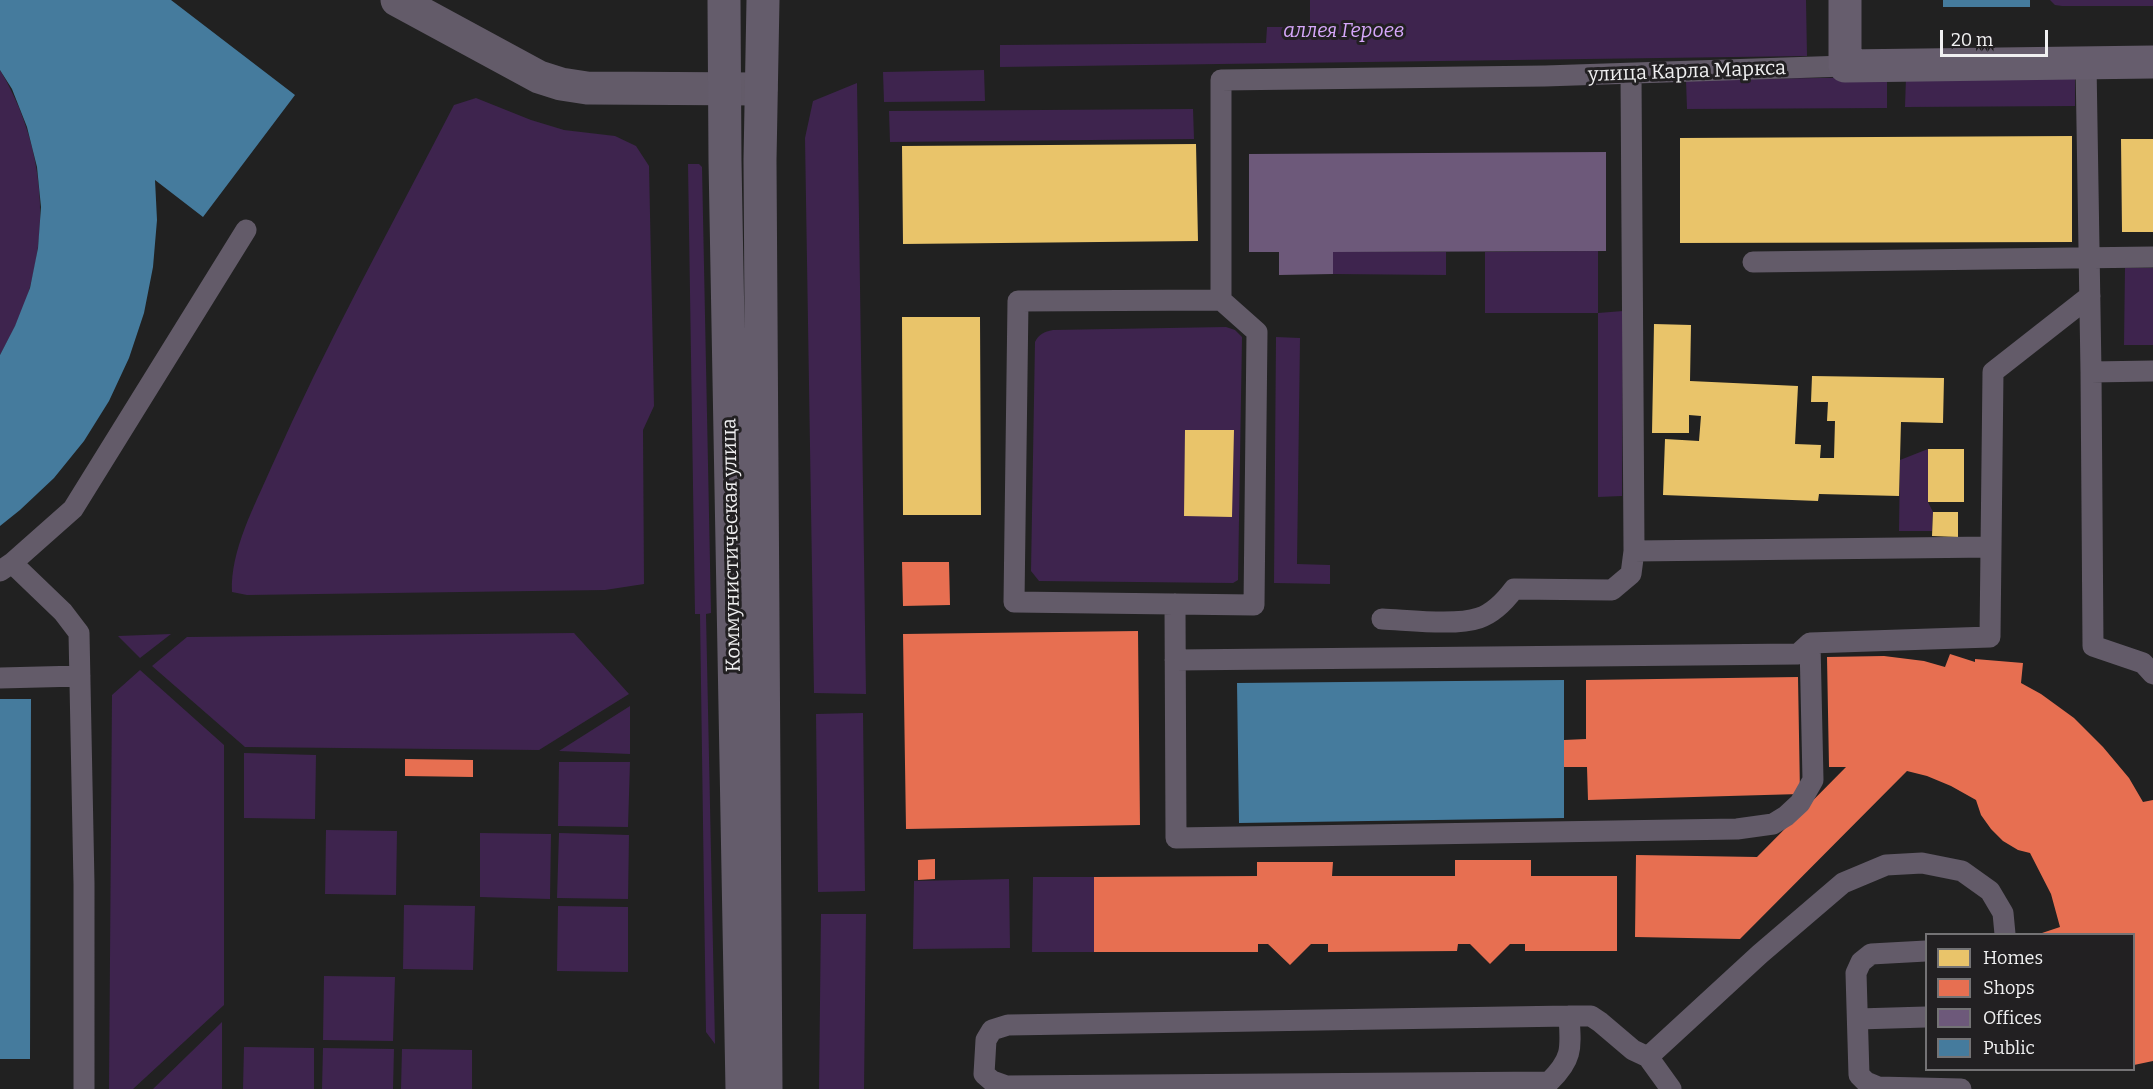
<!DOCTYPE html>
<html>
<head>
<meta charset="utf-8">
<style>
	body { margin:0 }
	#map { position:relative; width:2153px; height:1089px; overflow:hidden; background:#212121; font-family:Bitter,serif }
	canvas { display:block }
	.legend { position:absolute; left:1925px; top:933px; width:210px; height:138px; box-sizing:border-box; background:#222022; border:2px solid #747375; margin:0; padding:8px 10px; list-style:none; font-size:18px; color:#f0f0f1 }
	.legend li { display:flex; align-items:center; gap:12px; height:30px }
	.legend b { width:30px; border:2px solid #747375 }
	.scale { position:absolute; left:1940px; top:30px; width:108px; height:27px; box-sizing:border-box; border:3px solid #f0f0f1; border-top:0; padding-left:8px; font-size:18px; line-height:21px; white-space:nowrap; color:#f0f0f1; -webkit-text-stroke:4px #222022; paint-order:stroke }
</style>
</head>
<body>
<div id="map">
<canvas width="2153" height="1089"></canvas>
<ul class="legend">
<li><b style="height:16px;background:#e9c46a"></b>Homes</li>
<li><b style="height:16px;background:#e76f51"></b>Shops</li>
<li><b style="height:16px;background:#6d597a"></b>Offices</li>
<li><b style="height:16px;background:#457b9d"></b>Public</li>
</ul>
<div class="scale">20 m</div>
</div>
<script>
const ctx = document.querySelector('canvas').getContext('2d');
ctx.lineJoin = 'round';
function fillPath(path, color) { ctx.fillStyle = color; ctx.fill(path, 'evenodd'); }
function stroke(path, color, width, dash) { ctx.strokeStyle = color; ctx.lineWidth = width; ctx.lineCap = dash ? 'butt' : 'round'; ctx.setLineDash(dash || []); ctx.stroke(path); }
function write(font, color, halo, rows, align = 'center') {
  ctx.font = font + ' Bitter,serif'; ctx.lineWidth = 6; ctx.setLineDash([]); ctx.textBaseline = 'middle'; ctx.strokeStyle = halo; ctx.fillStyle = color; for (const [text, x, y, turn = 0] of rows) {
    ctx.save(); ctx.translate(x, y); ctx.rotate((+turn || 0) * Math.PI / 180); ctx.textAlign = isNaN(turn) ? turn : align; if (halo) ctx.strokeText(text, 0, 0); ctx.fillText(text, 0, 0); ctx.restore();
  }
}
fillPath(new Path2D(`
	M 1310,0 L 1806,0 L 1807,56 L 1000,67 L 1000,45 L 1266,43 L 1267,27 L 1310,27 Z
	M 2050,0 L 2153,0 L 2153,6 L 2062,6 L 2055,5 Z
	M 0,70 C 39,135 51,213 30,287 C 24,311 12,333 0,355 Z
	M 984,70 L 985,101 L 884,102 L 883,72 Z
	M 2075,75 L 2075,106 L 1905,107 L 1906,77 Z
	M 1887,77 L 1887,108 L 1687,109 L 1686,80 Z
	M 857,83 L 866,694 L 814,693 L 805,138 L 813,101 Z
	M 476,98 L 531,120 L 564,130 L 615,136 L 636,146 L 649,166 L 654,406 L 643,430 L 644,584 L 605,590 L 247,595 L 232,592 C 230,551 255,505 271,468 C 326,344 392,225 454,105 Z
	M 1193,109 L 1194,139 L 890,142 L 889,111 Z
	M 688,164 L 699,164 L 702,167 L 711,613 L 706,614 L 715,1044 L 706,1032 L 700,614 L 695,614 Z
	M 1598,251 L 1598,313 L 1623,311 L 1622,496 L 1598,497 L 1598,313 L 1485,313 L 1485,252 Z
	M 1333,252 L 1446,252 L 1446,275 L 1333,274 Z
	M 2125,268 L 2153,268 L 2153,345 L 2124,345 Z
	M 1226,327 L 1235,330 L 1242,337 L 1238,580 L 1233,583 L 1039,581 L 1031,571 L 1035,342 C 1039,334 1044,332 1053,330 Z
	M 1276,337 L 1300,338 L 1297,564 L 1330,565 L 1330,584 L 1274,583 Z
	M 1928,449 L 1928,502 L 1933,512 L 1932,531 L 1899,531 L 1900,460 Z
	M 574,633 L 629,694 L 539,750 L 245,747 L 152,666 L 187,637 Z
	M 171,634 L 140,658 L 118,636 Z
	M 140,670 L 224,745 L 224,1005 L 133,1089 L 109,1089 L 112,695 Z
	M 630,706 L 630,754 L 559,751 Z
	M 863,713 L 865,891 L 818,892 L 816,714 Z
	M 244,753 L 316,755 L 315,819 L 244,818 Z
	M 559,762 L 630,762 L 628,827 L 558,826 Z
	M 326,830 L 397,831 L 396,895 L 325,894 Z
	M 480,833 L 551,834 L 550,899 L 480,897 Z
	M 559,833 L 629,835 L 628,899 L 557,898 Z
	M 1033,877 L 1094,877 L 1094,952 L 1032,952 Z
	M 1009,879 L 1010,948 L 913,949 L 914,881 Z
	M 404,905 L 475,906 L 473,970 L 403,969 Z
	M 558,906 L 628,907 L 628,972 L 557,971 Z
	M 821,914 L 866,914 L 864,1089 L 819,1089 Z
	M 324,976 L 395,977 L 393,1041 L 323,1040 Z
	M 222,1022 L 222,1089 L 153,1089 Z
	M 244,1047 L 314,1048 L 314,1089 L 243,1089 Z
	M 323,1048 L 394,1049 L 393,1089 L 322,1089 Z
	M 402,1049 L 472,1050 L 472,1089 L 401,1089 Z`), '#3e244e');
fillPath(new Path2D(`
	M 2072,136 L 2072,242 L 1680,243 L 1680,138 Z
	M 2121,139 L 2153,139 L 2153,232 L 2122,232 Z
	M 1196,144 L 1198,241 L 903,244 L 902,146 Z
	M 902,317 L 980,317 L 981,515 L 903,515 Z
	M 1654,324 L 1691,325 L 1690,381 L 1798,386 L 1795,444 L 1821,445 L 1820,458 L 1834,458 L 1835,421 L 1827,421 L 1828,402 L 1811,402 L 1812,376 L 1944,378 L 1943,423 L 1901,422 L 1899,496 L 1819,494 L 1818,501 L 1663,495 L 1665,439 L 1699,441 L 1701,416 L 1689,415 L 1689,433 L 1652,433 Z
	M 1185,430 L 1234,430 L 1232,517 L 1184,516 Z
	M 1928,449 L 1964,449 L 1964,502 L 1928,502 Z
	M 1933,512 L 1958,512 L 1958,537 L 1932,536 Z`), '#e9c46a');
fillPath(new Path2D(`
	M 902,562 L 949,562 L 950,605 L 903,606 Z
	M 1138,631 L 1140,825 L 906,829 L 903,634 Z
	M 1950,654 L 1975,662 L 1975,659 L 2023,663 L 2021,683 L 2041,694 L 2074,718 L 2103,747 L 2129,778 L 2143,802 L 2153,800 L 2153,1061 L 2134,1065 L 2134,934 L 2039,934 L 2060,927 L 2051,894 L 2030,853 L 2018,850 L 2003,841 L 1991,829 L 1981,815 L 1976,800 L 1951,786 L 1927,776 L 1907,771 L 1740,939 L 1635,937 L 1636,855 L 1757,857 L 1846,767 L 1829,767 L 1827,657 L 1884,656 L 1924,661 L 1945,667 Z
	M 1798,677 L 1800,794 L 1588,800 L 1587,767 L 1563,767 L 1564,740 L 1586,739 L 1586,680 Z
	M 405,759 L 473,760 L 473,777 L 405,776 Z
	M 935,859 L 935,879 L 918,880 L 918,860 Z
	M 1455,860 L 1531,860 L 1531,876 L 1617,876 L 1617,951 L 1525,951 L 1525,944 L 1510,944 L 1490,964 L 1470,944 L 1458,944 L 1457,951 L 1328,952 L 1328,944 L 1311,944 L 1290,965 L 1268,944 L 1258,944 L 1258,952 L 1094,952 L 1094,877 L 1257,876 L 1257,862 L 1333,862 L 1332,876 L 1455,876 Z`), '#e76f51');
fillPath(new Path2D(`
	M 1606,152 L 1606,251 L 1333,252 L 1333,274 L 1279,275 L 1279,252 L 1249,252 L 1249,154 Z`), '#6d597a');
fillPath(new Path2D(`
	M 0,0 L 171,0 L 295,95 L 203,217 L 155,180 L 157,220 L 153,267 L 144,313 L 129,358 L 109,401 L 84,441 L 54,478 L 20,510 L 0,526 L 0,355 L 15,326 L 30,288 L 38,248 L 41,207 L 37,167 L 27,127 L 12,89 L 0,70 Z
	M 1943,0 L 2030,0 L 2030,7 L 1943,7 Z
	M 1564,680 L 1564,818 L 1239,823 L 1237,683 Z
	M 0,699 L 31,699 L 30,1059 L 0,1059 Z`), '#457b9d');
stroke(new Path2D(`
	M 2086,63 L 2091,372
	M 1631,74 L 1634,551 L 1991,547
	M 1753,262 L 2153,257
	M 1221,300 L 1018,301 L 1014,602 L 1254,605 L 1257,332 L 1221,300 L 1221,80 L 1545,76 L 1845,66
	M 2153,371 L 2091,372 L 2093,646 L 2143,663 L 2153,674
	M 12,563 L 63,612 L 79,633 L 84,884 L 84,1089
	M 0,571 L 12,563 L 73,509 L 246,230
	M 1175,604 L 1176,838 L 1737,829 L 1773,824 L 1786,816 L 1800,803 L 1813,780 L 1810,643 L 1990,637 L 1993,372 L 2090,296
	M 1382,619 C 1408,620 1456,626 1479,618 C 1494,613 1505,601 1514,589 L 1612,590 L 1631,574 L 1634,551
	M 1175,660 L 1798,654 L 1810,643
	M 0,678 L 80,676
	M 1926,951 L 1871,954 L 1861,962 L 1856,973 L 1859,1075 L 1866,1082 L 1878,1087 L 1961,1089
	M 1569,1016 C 1571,1048 1573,1059 1549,1082 L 1006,1086 L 992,1081 L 984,1074 L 986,1040 L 992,1030 L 1008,1025 L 1569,1016 L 1591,1016 L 1600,1022 L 1633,1050 L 1648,1057 L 1671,1089
	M 1858,1019 L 1926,1017
	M 1648,1057 L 1760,954 L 1843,883 L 1886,865 L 1922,863 L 1962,871 L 1990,891 L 2003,913 L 2005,934`), '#635b69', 21);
stroke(new Path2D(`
	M 397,0 L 539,77 L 561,84 L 587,88 L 761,89`), '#635b69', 33);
stroke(new Path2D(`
	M 1845,0 L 1845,66 L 2153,62`), '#665d6d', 33);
stroke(new Path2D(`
	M 724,0 L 725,161 L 742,1089
	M 763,0 L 760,160 L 766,1089`), '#645c6b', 33);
write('italic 20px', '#d6a7fa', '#222022', [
	["аллея Героев",1344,31]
]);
write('20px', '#f0f0f1', '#222022', [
	["улица Карла Маркса",1687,72,-2],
	["Коммунистическая улица",732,545,-91]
]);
</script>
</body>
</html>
